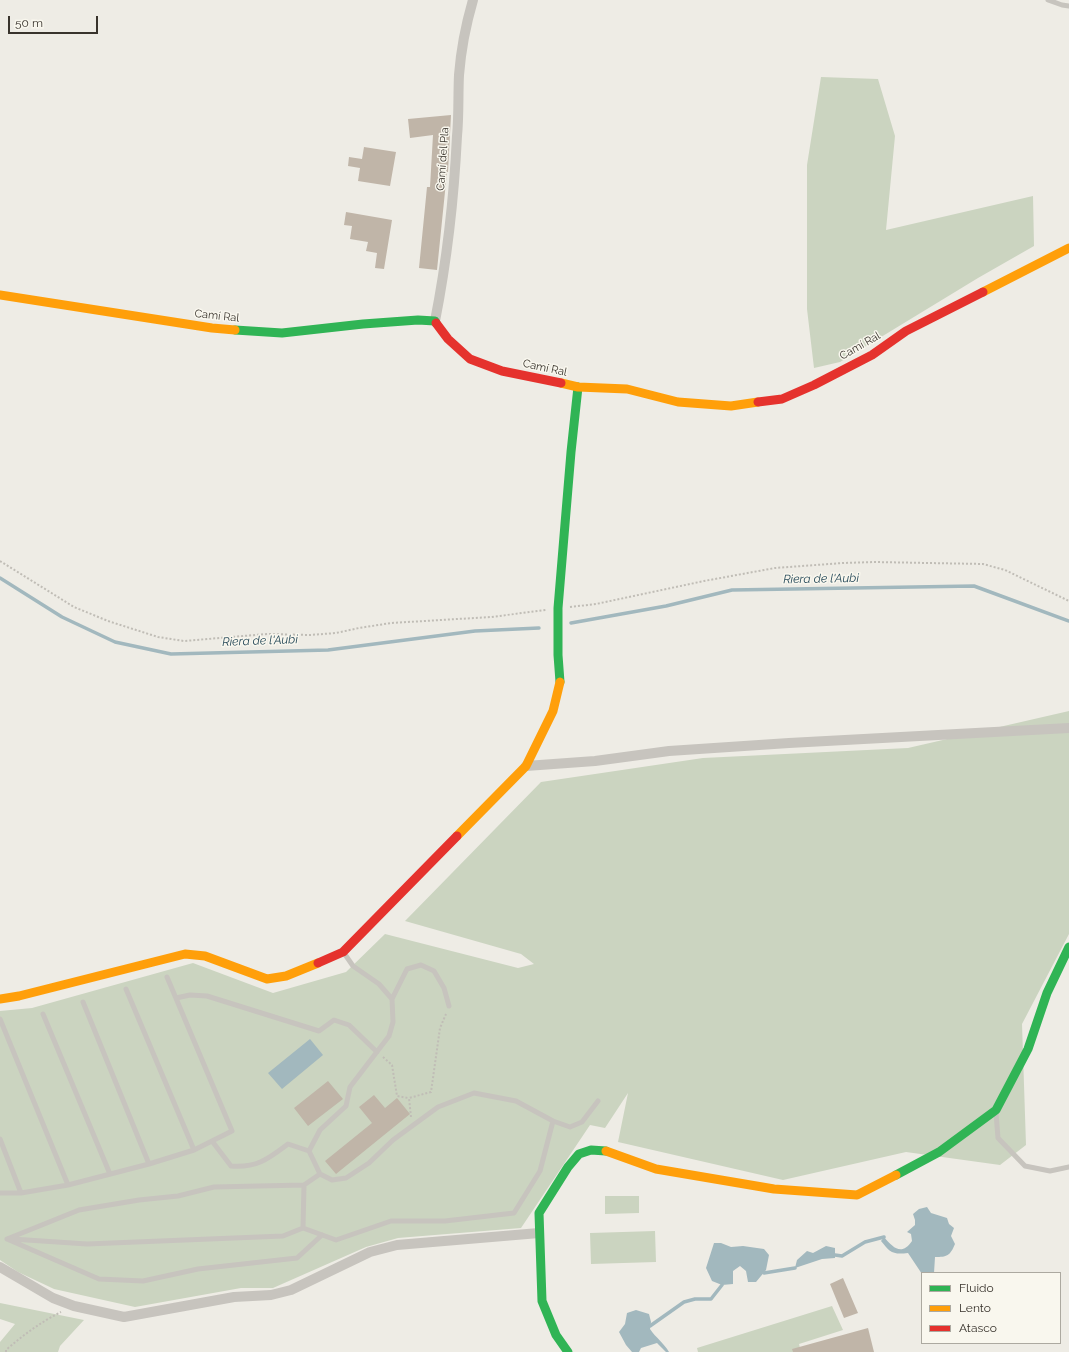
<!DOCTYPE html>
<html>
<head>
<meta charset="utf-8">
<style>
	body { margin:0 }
	#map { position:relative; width:1069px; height:1352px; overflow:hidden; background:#eeece5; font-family:Raleway,sans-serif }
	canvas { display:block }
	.legend { position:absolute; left:921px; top:1272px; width:140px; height:72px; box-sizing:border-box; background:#f9f7ee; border:1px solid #aca9a0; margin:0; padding:5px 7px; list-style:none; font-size:12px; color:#38332c }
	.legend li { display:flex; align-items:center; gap:8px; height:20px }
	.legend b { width:20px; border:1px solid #aca9a0 }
	.scale { position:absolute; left:8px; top:16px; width:90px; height:18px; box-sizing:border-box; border:2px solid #38332c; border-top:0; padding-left:5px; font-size:12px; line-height:14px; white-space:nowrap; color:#38332c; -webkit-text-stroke:3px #f9f7ee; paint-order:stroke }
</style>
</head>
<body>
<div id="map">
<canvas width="1069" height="1352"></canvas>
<ul class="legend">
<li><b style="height:5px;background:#30b455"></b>Fluido</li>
<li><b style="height:5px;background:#ff9f0a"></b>Lento</li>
<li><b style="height:5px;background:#e5322d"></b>Atasco</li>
</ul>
<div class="scale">50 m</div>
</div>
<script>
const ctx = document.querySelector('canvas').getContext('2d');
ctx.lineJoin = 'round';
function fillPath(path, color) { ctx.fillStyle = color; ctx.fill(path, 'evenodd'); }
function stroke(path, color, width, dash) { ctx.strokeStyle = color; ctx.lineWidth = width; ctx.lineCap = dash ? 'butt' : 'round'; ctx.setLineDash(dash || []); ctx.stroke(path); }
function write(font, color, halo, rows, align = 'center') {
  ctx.font = font + ' Raleway,sans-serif'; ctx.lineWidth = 3; ctx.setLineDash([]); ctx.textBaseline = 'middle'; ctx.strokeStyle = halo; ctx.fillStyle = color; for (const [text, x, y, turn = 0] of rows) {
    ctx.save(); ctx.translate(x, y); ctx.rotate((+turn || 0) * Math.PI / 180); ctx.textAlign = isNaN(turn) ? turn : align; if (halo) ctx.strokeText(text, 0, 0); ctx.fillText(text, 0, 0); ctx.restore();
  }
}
fillPath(new Path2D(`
	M 821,77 L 878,79 L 895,136 L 886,230 L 1033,196 L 1034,246 L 978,278 L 840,362 L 814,368 L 807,309 L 807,165 Z
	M 1069,711 L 1069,934 L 1022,1024 L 1026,1145 L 1000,1165 L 906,1152 L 783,1180 L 618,1142 L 628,1093 L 605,1128 L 590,1125 L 521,1228 L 398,1238 L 366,1247 L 273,1288 L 241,1288 L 135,1307 L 54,1289 L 18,1272 L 0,1260 L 0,1011 L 32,1008 L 193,963 L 273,993 L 346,972 L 385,934 L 518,968 L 534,964 L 521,954 L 405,921 L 541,782 L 703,758 L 908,748 Z
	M 605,1196 L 639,1196 L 639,1213 L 605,1214 Z
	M 655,1231 L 656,1262 L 591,1264 L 590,1233 Z
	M 0,1303 L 84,1320 L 60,1346 L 58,1352 L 0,1352 L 0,1342 L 15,1324 L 0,1319 Z
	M 832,1306 L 843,1330 L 799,1344 L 801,1352 L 698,1352 L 697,1348 Z`), '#cbd4c0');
fillPath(new Path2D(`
	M 310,1039 L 323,1055 L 282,1089 L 268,1073 Z
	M 927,1207 L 931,1213 L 947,1218 L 949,1224 L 954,1228 L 951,1236 L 955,1244 C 950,1256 947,1257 935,1257 L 934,1273 L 922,1274 L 908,1253 C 892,1255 890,1252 881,1241 L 884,1237 C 893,1248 902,1256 912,1241 L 911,1234 L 907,1232 L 915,1225 L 915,1220 L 913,1214 L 919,1209 Z
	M 714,1243 L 721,1243 L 731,1247 L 743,1246 L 764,1249 L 769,1255 L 766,1270 L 756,1282 L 748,1282 L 746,1271 L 740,1266 L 733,1271 L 733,1284 L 722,1285 L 712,1281 L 706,1268 Z
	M 826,1246 L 835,1248 L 835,1258 L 822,1259 L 795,1268 L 797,1260 L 807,1251 L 813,1253 Z
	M 636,1310 L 649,1314 L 651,1322 L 650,1329 C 656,1338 664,1343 669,1352 L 666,1352 L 657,1343 L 641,1348 L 639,1352 L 632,1352 L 626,1345 L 619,1332 L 625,1324 L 627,1313 Z`), '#a2b8be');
stroke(new Path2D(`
	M 0,578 L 62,617 L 115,642 L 171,654 L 328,650 L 475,631 L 539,628
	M 571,623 L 666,606 L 732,590 L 974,586 L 1069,621
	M 835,1255 L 842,1256 L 865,1242 L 884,1237
	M 764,1273 L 795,1268
	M 650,1326 L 684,1302 L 695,1299 L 711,1299 L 722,1285`), '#a2b8be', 3.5);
fillPath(new Path2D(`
	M 451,115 L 448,172 L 447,172 L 437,270 L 419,268 L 427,187 L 430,187 L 433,135 L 410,138 L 408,119 Z
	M 364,147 L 396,152 L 390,186 L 358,181 L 360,168 L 348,166 L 349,157 L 362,159 Z
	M 346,212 L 392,220 L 384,269 L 375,268 L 377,253 L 366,251 L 368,242 L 350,239 L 352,226 L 344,225 Z
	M 328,1081 L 343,1099 L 308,1126 L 294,1108 Z
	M 374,1095 L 385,1108 L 397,1098 L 410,1114 L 336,1174 L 325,1161 L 372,1123 L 359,1107 Z
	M 843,1278 L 858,1313 L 844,1318 L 830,1284 Z
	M 868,1328 L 874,1352 L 793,1352 L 792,1349 Z`), '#c0b5a8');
stroke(new Path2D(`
	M 0,561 L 74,607 L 108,621 L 158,637 L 184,641 L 267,634 L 310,635 L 336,633 L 359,628 L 391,623 L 491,617 L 546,610
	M 570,607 L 596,604 L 704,581 L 775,568 L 843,563 L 874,562 L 983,564 L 1005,570 L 1069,601
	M 383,1057 L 392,1065 L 397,1096 L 408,1098
	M 411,1117 L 409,1098 L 431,1092 L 440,1028 L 446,1014
	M 6,1352 L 6,1350 C 23,1335 41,1322 61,1312`), '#c0bdb6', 2, [2, 2]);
stroke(new Path2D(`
	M 1048,0 L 1062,5 L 1069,6
	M 344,953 L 353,966 L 379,984 L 392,999 L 393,1022 L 389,1036 L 350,1087 L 346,1106 L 320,1130 L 309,1151 L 320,1174 L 332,1180 L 346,1178 L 369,1163 L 393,1140 L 438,1107 L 474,1093 L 516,1101 L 553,1121 L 570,1127 L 582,1122 L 598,1101
	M 126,989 L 194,1150
	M 176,998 L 190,995 L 207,996 L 319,1031 L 334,1020 L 349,1025 L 377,1052
	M 392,999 L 407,969 L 421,965 L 434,971 L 444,988 L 449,1006
	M 83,1002 L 149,1164
	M 43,1014 L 110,1174
	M 0,1019 L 68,1185
	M 996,1113 L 998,1138 L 1025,1166 L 1050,1171 L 1069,1167
	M 0,1139 L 21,1193
	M 212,1141 L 231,1166 C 257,1168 268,1159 288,1144 L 309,1151
	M 304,1185 L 303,1228 L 336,1240 L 391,1221 L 445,1221 L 514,1213 L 540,1171 L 553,1121
	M 0,1193 L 21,1193 L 68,1185 L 149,1164 L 194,1150 L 232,1131 L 167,977
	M 7,1239 L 99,1279 L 143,1281 L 198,1269 L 297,1258 L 322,1235
	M 7,1239 L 79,1210 L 139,1200 L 178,1196 L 214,1187 L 304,1185 L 320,1174
	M 12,1239 L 87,1244 L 283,1236 L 303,1228`), '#c7c4be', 5);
stroke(new Path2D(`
	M 435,321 C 447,260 454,198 457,136 C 459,116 458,95 459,75 C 461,49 466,24 473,0
	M 526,766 L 595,761 L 669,751 L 789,743 L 1069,728
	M 0,1267 L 53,1298 L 74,1306 L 124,1317 L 234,1297 L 271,1295 L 291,1290 L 370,1252 L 397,1245 L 539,1233`), '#c7c4be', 10);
stroke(new Path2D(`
	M 235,330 L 282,333 L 363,324 L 418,320 L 435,321 L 436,323
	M 560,682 L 558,655 L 558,608 L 571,452 L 578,387
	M 896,1175 L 939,1152 L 996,1110 L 1028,1049 L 1047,993 L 1069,947
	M 568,1352 L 556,1335 L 542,1301 L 539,1213 L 568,1167 L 579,1154 L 591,1150 L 606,1151`), '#30b455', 9);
stroke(new Path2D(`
	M 983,292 L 1069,248
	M 0,295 L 212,328 L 235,330
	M 561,383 L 578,387 L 627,389 L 678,402 L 731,406 L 758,402
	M 457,836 L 526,766 L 553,711 L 560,682
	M 0,999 L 19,996 L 185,954 L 205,956 L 267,979 L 286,976 L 318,963
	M 606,1151 L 656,1169 L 774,1189 L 857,1195 L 896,1175`), '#ff9f0a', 9);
stroke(new Path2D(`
	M 436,323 L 448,339 L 470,359 L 502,371 L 561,383
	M 758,402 L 782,399 L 814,385 L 872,355 L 906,331 L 983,292
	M 318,963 L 343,952 L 457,836`), '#e5322d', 9);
write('11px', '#38332c', '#f9f7ee', [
	["Camí del Pla",443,159,-86],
	["Camí Ral",217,316,6],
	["Camí Ral",860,346,-30],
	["Camí Ral",545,368,12]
]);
write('italic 12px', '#244757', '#f9f7ee', [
	["Riera de l'Aubi",821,579,-1],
	["Riera de l'Aubi",260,641,-2]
]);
</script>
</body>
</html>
